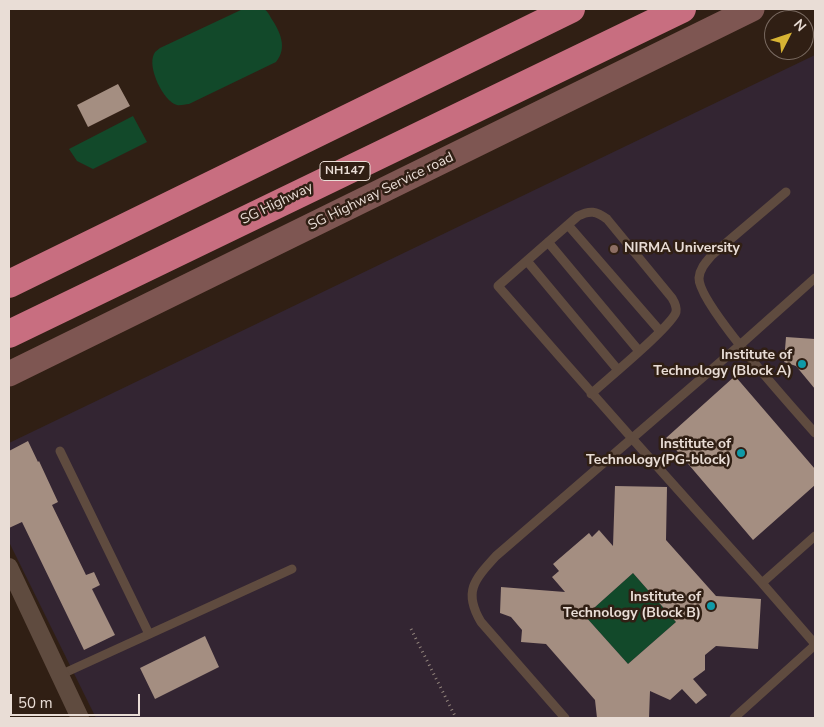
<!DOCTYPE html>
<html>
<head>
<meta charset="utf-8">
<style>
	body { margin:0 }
	#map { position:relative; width:824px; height:727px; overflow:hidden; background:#301f14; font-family:"Nunito Sans",sans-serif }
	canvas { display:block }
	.frame { position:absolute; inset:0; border:10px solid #e9ddd6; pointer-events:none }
	.north { position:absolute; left:764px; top:10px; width:50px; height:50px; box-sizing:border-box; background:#301f14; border:1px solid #7a6b62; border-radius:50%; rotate:49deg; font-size:14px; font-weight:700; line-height:20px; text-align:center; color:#e9ddd6 }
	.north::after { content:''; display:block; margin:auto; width:18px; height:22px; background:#d8b434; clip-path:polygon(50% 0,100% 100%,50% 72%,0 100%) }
	.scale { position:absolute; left:10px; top:694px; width:130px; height:22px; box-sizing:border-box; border:2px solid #e9ddd6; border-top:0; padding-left:6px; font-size:15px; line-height:18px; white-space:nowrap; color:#e9ddd6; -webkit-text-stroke:4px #301f14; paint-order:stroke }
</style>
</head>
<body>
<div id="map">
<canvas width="824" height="727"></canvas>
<div class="frame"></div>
<div class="north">N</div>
<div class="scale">50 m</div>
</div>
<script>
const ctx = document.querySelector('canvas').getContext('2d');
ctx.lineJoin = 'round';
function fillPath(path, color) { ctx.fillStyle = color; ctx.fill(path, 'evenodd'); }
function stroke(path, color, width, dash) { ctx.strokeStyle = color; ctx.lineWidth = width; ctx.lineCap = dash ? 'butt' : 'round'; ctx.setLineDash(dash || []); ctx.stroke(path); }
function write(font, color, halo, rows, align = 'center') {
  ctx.font = font + ' "Nunito Sans",sans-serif'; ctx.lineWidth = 5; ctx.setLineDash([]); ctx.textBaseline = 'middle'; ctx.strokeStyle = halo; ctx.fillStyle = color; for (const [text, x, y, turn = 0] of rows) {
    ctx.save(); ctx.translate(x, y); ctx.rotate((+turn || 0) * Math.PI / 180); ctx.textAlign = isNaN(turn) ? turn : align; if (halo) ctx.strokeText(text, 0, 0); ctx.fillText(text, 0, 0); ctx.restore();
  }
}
fillPath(new Path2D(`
	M 815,55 L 815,718 L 96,718 L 9,542 L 9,443 Z`), '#332532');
fillPath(new Path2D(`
	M 243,9 C 249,9 257,7 263,9 C 267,10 269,14 271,18 C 280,31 288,48 276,62 L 189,104 C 185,104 180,106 177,105 C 163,101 147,67 154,54 C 155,51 158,50 160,48 Z
	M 133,116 L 147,142 L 93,169 L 77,161 L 69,149 Z
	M 633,573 L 676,622 L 628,664 L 585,616 Z`), '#12492a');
fillPath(new Path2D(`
	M 118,84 L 130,106 L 88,127 L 77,105 Z
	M 786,337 L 815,339 L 815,389 L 796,366 L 784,362 Z
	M 735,376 L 815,469 L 815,485 L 753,540 L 666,438 Z
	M 28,441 L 38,462 L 39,461 L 58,502 L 52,505 L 86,575 L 94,572 L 100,585 L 92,589 L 115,635 L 84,650 L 22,522 L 9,528 L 9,451 Z
	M 615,486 L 667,487 L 666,540 L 716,596 L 761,599 L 758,649 L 716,646 L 705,655 L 705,670 L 693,679 L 707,695 L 696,704 L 682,689 L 670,700 L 650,691 L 649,718 L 597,718 L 595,700 L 546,644 L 521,642 L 522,630 L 511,617 L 500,613 L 501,587 L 565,592 L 552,577 L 559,571 L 553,564 L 589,533 L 592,537 L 599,530 L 613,546 ZM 633,573 L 676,622 L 628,664 L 585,616 Z
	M 205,636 L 219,667 L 155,699 L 140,668 Z`), '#a48e81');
stroke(new Path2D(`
	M 411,629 L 456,718`), '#95877e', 3, [1, 4]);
stroke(new Path2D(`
	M 786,192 L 712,255 C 706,262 700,268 699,278 C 698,304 794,409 815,433
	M 568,225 L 660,331
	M 548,242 L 639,351
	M 527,261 L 618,370
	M 591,394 C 606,380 672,326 676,312 C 677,307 675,303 672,298 L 607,219 C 596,211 590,210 578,216 L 498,286 C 585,386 673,485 762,583
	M 60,451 L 149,634
	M 815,536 L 762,583 L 815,644
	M 60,675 L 292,569
	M 565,718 L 481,622 C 463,592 474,580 496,556 L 740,345 L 815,278
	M 734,718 L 815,645`), '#5f4b3f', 9);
stroke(new Path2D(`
	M 9,567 L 80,718`), '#5f4b3f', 18);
stroke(new Path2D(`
	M 9,374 L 752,9`), '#7e5652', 25);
stroke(new Path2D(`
	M 9,284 L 571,9
	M 9,334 L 682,9`), '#c86e80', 28);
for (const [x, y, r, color] of [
	[614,249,5,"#8d6e63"],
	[802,364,5,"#0f9aa8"],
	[741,453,5,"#0f9aa8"],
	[711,606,5,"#0f9aa8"]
]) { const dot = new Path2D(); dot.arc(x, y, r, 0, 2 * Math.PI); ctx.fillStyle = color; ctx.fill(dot); stroke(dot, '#301f14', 2); }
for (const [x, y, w] of [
	[345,171,50]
]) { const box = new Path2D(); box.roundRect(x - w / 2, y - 9.5, w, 19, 4); ctx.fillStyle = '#301f14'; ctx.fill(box); stroke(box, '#e9ddd6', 1); }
write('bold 12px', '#e9ddd6', null, [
	["NH147",345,171]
]);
write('14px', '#e9ddd6', '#301f14', [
	["SG Highway Service road",381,192,-26],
	["SG Highway",277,204,-26]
]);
write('bold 14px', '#e9ddd6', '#301f14', [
	["NIRMA University",624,249,"left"],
	["Institute of",792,356],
	["Technology (Block A)",792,372],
	["Institute of",731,445],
	["Technology(PG-block)",731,461],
	["Institute of",701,598],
	["Technology (Block B)",701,614]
], 'right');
</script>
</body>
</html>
